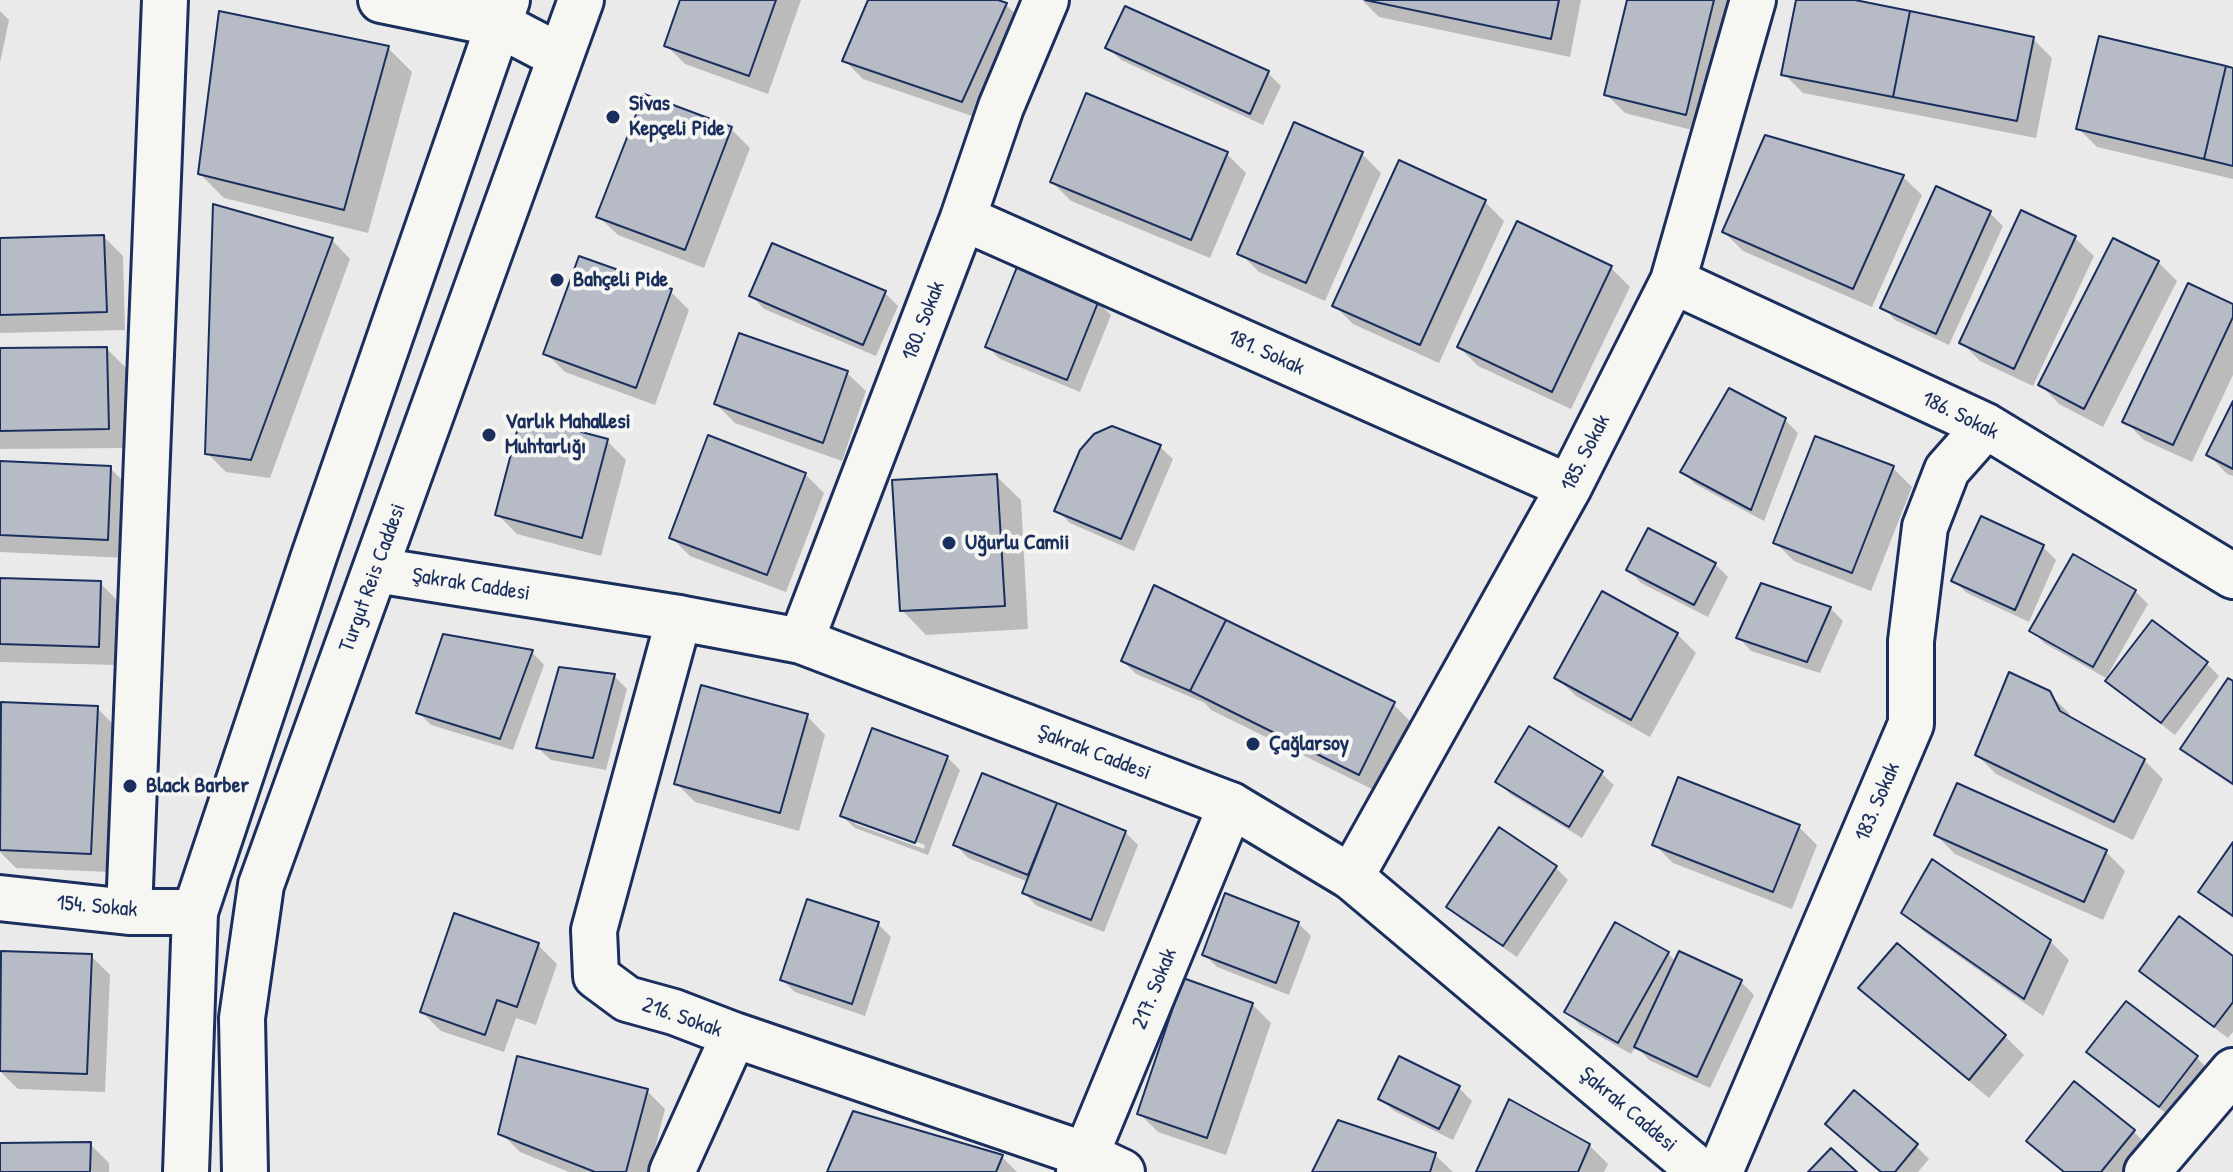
<!DOCTYPE html>
<html>
<head>
<meta charset="utf-8">
<style>
	body { margin:0 }
	canvas { display:block; background:#e9eae9 }
</style>
</head>
<body>
<canvas width="2233" height="1172"></canvas>
<script>
const ctx = document.querySelector('canvas').getContext('2d');
ctx.lineJoin = 'round';
function fillPath(path, color) { ctx.fillStyle = color; ctx.fill(path, 'evenodd'); }
function stroke(path, color, width, dash) { ctx.strokeStyle = color; ctx.lineWidth = width; ctx.lineCap = dash ? 'butt' : 'round'; ctx.setLineDash(dash || []); ctx.stroke(path); }
function write(font, color, halo, rows, align = 'center') {
  ctx.font = font + ' "Patrick Hand",sans-serif'; ctx.lineWidth = 8; ctx.setLineDash([]); ctx.textBaseline = 'middle'; ctx.strokeStyle = halo; ctx.fillStyle = color; for (const [text, x, y, turn = 0] of rows) {
    ctx.save(); ctx.translate(x, y); ctx.rotate((+turn || 0) * Math.PI / 180); ctx.textAlign = isNaN(turn) ? turn : align; if (halo) ctx.strokeText(text, 0, 0); ctx.fillText(text, 0, 0); ctx.restore();
  }
}
fillPath(new Path2D(`
	M 682,0 L 801,0 L 768,94 L 685,64 L 666,45 Z
	M 871,0 L 992,0 L 1006,5 L 1025,23 L 981,119 L 863,79 L 844,60 Z
	M 1362,0 L 1581,0 L 1570,57 L 1379,17 Z
	M 1629,0 L 1737,0 L 1704,133 L 1625,113 L 1606,94 Z
	M 1798,0 L 1844,0 L 2033,39 L 2052,58 L 2036,138 L 1803,93 L 1784,74 Z
	M 1126,8 L 1268,73 L 1281,86 L 1263,125 L 1121,60 L 1108,48 Z
	M 0,11 L 9,20 L 0,63 Z
	M 388,48 L 412,72 L 368,233 L 224,198 L 200,174 Z
	M 2233,72 L 2233,179 L 2097,147 L 2078,128 Z
	M 731,129 L 750,148 L 704,268 L 618,235 L 599,217 Z
	M 1227,154 L 1246,173 L 1210,258 L 1071,201 L 1052,182 Z
	M 1362,154 L 1381,173 L 1325,301 L 1259,272 L 1240,253 Z
	M 1903,177 L 1922,195 L 1872,307 L 1743,251 L 1724,232 Z
	M 1937,189 L 1990,213 L 2003,226 L 1949,345 L 1895,320 L 1883,307 Z
	M 1485,202 L 1504,221 L 1439,363 L 1353,324 L 1334,305 Z
	M 104,237 L 123,256 L 125,330 L 0,333 L 0,240 Z
	M 2075,238 L 2094,256 L 2033,386 L 1980,361 L 1961,342 Z
	M 332,240 L 350,259 L 270,478 L 226,472 L 207,453 Z
	M 2158,262 L 2177,281 L 2103,427 L 2059,404 L 2041,385 Z
	M 1611,268 L 1630,287 L 1571,409 L 1478,366 L 1459,347 Z
	M 670,291 L 689,310 L 655,405 L 565,372 L 546,353 Z
	M 885,293 L 898,306 L 876,356 L 764,309 L 752,296 Z
	M 1098,302 L 1111,315 L 1080,392 L 1000,359 L 987,346 Z
	M 2233,306 L 2233,375 L 2192,462 L 2144,440 L 2125,421 Z
	M 107,349 L 126,368 L 127,448 L 0,449 L 0,350 Z
	M 847,373 L 866,391 L 842,461 L 735,423 L 716,404 Z
	M 2233,406 L 2233,476 L 2227,474 L 2209,455 Z
	M 1785,420 L 1798,433 L 1764,521 L 1695,484 L 1682,471 Z
	M 1112,428 L 1160,447 L 1173,459 L 1134,551 L 1070,523 L 1057,510 Z
	M 607,441 L 626,460 L 601,556 L 517,534 L 498,515 Z
	M 0,463 L 110,468 L 129,487 L 126,558 L 0,552 Z
	M 1893,468 L 1912,487 L 1871,591 L 1794,561 L 1775,542 Z
	M 805,474 L 824,493 L 786,592 L 690,556 L 671,537 Z
	M 996,476 L 1021,500 L 1028,629 L 926,635 L 902,610 Z
	M 1982,519 L 2043,547 L 2056,560 L 2029,622 L 1967,593 L 1954,581 Z
	M 1715,564 L 1728,577 L 1708,617 L 1641,583 L 1628,570 Z
	M 0,580 L 100,583 L 119,602 L 118,665 L 0,662 Z
	M 2135,591 L 2148,604 L 2106,678 L 2044,643 L 2031,630 Z
	M 1830,608 L 1843,621 L 1820,673 L 1751,651 L 1739,638 Z
	M 1677,634 L 1696,653 L 1650,737 L 1576,696 L 1557,678 Z
	M 532,652 L 544,665 L 513,750 L 431,725 L 418,712 Z
	M 1123,661 L 1393,704 L 1412,723 L 1378,792 L 1211,710 L 1205,703 L 1136,674 Z
	M 2206,663 L 2219,676 L 2175,735 L 2121,693 L 2108,680 Z
	M 614,676 L 627,689 L 606,770 L 551,760 L 538,748 Z
	M 2233,683 L 2233,786 L 2196,761 L 2183,749 Z
	M 2048,693 L 2068,712 L 2072,720 L 2144,760 L 2163,779 L 2133,840 L 1996,774 L 1977,755 Z
	M 3,704 L 97,708 L 116,727 L 109,872 L 16,868 L 0,852 Z
	M 807,716 L 825,735 L 799,831 L 695,802 L 676,783 Z
	M 947,757 L 960,770 L 928,855 L 855,828 L 842,816 ZM 855,819 L 925,845 L 924,849 L 855,824 Z
	M 1601,773 L 1614,785 L 1582,838 L 1510,794 L 1498,782 Z
	M 983,776 L 1125,832 L 1138,845 L 1104,932 L 1037,906 L 1024,893 L 1028,882 L 968,858 L 956,845 Z
	M 1798,826 L 1817,845 L 1792,909 L 1673,863 L 1654,844 Z
	M 1936,835 L 2106,852 L 2125,871 L 2103,920 L 1955,854 Z
	M 2233,845 L 2233,918 L 2214,904 L 2201,892 Z
	M 1556,868 L 1568,880 L 1517,957 L 1461,919 L 1448,907 Z
	M 1904,912 L 2050,941 L 2069,960 L 2043,1016 L 1923,931 Z
	M 1298,923 L 1311,936 L 1289,995 L 1217,967 L 1204,954 Z
	M 878,924 L 891,937 L 865,1016 L 795,992 L 782,980 Z
	M 538,945 L 557,964 L 536,1025 L 516,1018 L 504,1052 L 441,1031 L 422,1012 Z
	M 1897,946 L 2005,1036 L 2024,1055 L 1989,1098 L 1880,1007 L 1861,988 Z
	M 3,953 L 91,956 L 110,975 L 105,1092 L 18,1089 L 0,1071 Z
	M 1668,953 L 1676,962 L 1741,982 L 1754,995 L 1710,1088 L 1649,1060 L 1636,1046 L 1631,1054 L 1580,1025 L 1567,1012 Z
	M 2233,958 L 2233,1032 L 2228,1038 L 2155,984 L 2142,971 Z
	M 1252,1004 L 1271,1023 L 1226,1155 L 1158,1132 L 1139,1113 Z
	M 2089,1052 L 2196,1057 L 2209,1070 L 2172,1118 L 2102,1065 Z
	M 2074,1084 L 2134,1132 L 2146,1144 L 2124,1172 L 2064,1172 L 2028,1141 Z
	M 1459,1088 L 1472,1101 L 1453,1140 L 1394,1111 L 1381,1099 Z
	M 646,1090 L 665,1109 L 649,1172 L 569,1172 L 520,1152 L 501,1133 Z
	M 855,1113 L 1002,1157 L 1017,1172 L 829,1172 Z
	M 90,1144 L 109,1163 L 109,1172 L 0,1172 L 0,1145 Z
	M 1589,1145 L 1608,1164 L 1604,1172 L 1478,1172 Z
	M 1916,1146 L 1929,1159 L 1918,1172 L 1882,1172 Z
	M 1435,1155 L 1453,1172 L 1314,1172 Z`), '#0003');
const building = new Path2D(`
	M 680,0 L 776,0 L 749,76 L 664,46 Z
	M 868,0 L 998,0 L 1007,3 L 962,102 L 842,61 Z
	M 1365,0 L 1559,0 L 1551,39 Z
	M 1627,0 L 1714,0 L 1686,115 L 1604,95 Z
	M 1796,0 L 1855,0 L 1910,11 L 1893,97 L 1781,75 Z
	M 1125,6 L 1269,71 L 1250,114 L 1105,48 Z
	M 219,11 L 389,46 L 344,210 L 198,174 Z
	M 1910,11 L 2034,37 L 2017,121 L 1893,97 Z
	M 2099,36 L 2226,66 L 2204,159 L 2076,129 Z
	M 2226,66 L 2233,68 L 2233,166 L 2204,159 Z
	M 1086,93 L 1228,152 L 1191,240 L 1050,182 Z
	M 644,94 L 732,127 L 685,250 L 596,217 Z
	M 1294,122 L 1363,152 L 1306,283 L 1237,254 Z
	M 1765,135 L 1904,175 L 1853,289 L 1722,232 Z
	M 1399,160 L 1486,200 L 1420,345 L 1332,306 Z
	M 1936,186 L 1991,211 L 1936,334 L 1880,308 Z
	M 213,204 L 333,238 L 251,460 L 205,454 Z
	M 2021,210 L 2076,236 L 2014,369 L 1959,343 Z
	M 1517,221 L 1612,266 L 1552,392 L 1457,347 Z
	M 104,235 L 107,312 L 0,315 L 0,238 Z
	M 2113,238 L 2159,261 L 2084,409 L 2038,385 Z
	M 772,243 L 886,291 L 863,345 L 749,296 Z
	M 579,256 L 672,289 L 636,388 L 543,354 Z
	M 1017,267 L 1099,300 L 1067,380 L 985,347 Z
	M 2188,283 L 2233,304 L 2233,317 L 2173,445 L 2122,422 Z
	M 739,333 L 848,371 L 823,443 L 714,404 Z
	M 107,347 L 109,429 L 0,431 L 0,348 Z
	M 1729,388 L 1786,418 L 1751,510 L 1680,472 Z
	M 2233,401 L 2233,469 L 2206,455 Z
	M 521,416 L 608,439 L 582,538 L 495,515 Z
	M 1112,426 L 1161,445 L 1121,539 L 1054,511 L 1080,450 L 1094,434 Z
	M 708,435 L 806,473 L 767,575 L 669,538 Z
	M 1815,436 L 1894,466 L 1852,573 L 1773,543 Z
	M 0,461 L 111,466 L 108,540 L 0,535 Z
	M 997,474 L 1005,606 L 900,611 L 892,480 Z
	M 1981,516 L 2044,545 L 2015,610 L 1951,581 Z
	M 1648,528 L 1716,563 L 1694,605 L 1626,570 Z
	M 2073,554 L 2136,590 L 2093,667 L 2029,631 Z
	M 0,578 L 101,581 L 99,647 L 0,644 Z
	M 1761,583 L 1831,607 L 1807,662 L 1736,638 Z
	M 1154,585 L 1226,620 L 1190,691 L 1121,661 Z
	M 1602,591 L 1678,633 L 1631,720 L 1554,678 Z
	M 1226,620 L 1395,702 L 1359,775 L 1190,691 Z
	M 2152,620 L 2208,662 L 2161,723 L 2105,681 Z
	M 443,634 L 533,650 L 500,739 L 416,713 Z
	M 559,667 L 615,674 L 593,758 L 536,748 Z
	M 2009,672 L 2050,691 L 2060,711 L 2145,759 L 2114,822 L 1975,755 Z
	M 2228,678 L 2233,681 L 2233,784 L 2180,749 Z
	M 701,685 L 808,714 L 780,813 L 674,784 Z
	M 1,702 L 98,706 L 91,854 L 0,850 Z
	M 1529,726 L 1603,771 L 1569,827 L 1495,782 Z
	M 872,728 L 948,756 L 915,843 L 840,816 Z
	M 982,773 L 1057,803 L 1028,875 L 953,845 Z
	M 1678,777 L 1800,825 L 1773,892 L 1652,845 Z
	M 1957,783 L 2107,850 L 2084,902 L 1934,835 Z
	M 1057,803 L 1126,831 L 1091,920 L 1022,893 Z
	M 1499,827 L 1557,866 L 1503,946 L 1446,907 Z
	M 2233,842 L 2233,916 L 2198,892 Z
	M 1932,859 L 2051,940 L 2024,999 L 1901,913 Z
	M 1225,893 L 1299,922 L 1276,983 L 1202,955 Z
	M 807,899 L 879,922 L 852,1004 L 780,980 Z
	M 454,913 L 539,943 L 517,1007 L 497,1000 L 485,1035 L 420,1012 Z
	M 2179,916 L 2233,956 L 2233,1002 L 2214,1027 L 2139,971 Z
	M 1615,922 L 1669,952 L 1618,1043 L 1564,1012 Z
	M 1897,943 L 2006,1035 L 1969,1080 L 1858,988 Z
	M 1,951 L 92,954 L 87,1074 L 0,1071 Z
	M 1679,951 L 1742,980 L 1697,1077 L 1634,1047 Z
	M 1183,978 L 1253,1003 L 1207,1138 L 1137,1114 Z
	M 2126,1001 L 2198,1056 L 2159,1107 L 2086,1052 Z
	M 517,1056 L 648,1089 L 626,1172 L 595,1172 L 498,1134 Z
	M 1399,1056 L 1460,1086 L 1439,1129 L 1378,1099 Z
	M 2074,1081 L 2135,1130 L 2101,1172 L 2064,1172 L 2026,1141 Z
	M 1854,1090 L 1918,1144 L 1895,1172 L 1881,1172 L 1825,1124 Z
	M 1509,1099 L 1590,1144 L 1578,1172 L 1476,1172 Z
	M 853,1111 L 1003,1155 L 996,1172 L 827,1172 Z
	M 1338,1120 L 1436,1153 L 1430,1172 L 1312,1172 Z
	M 91,1142 L 90,1172 L 0,1172 L 0,1143 Z
	M 1831,1148 L 1857,1172 L 1808,1172 Z`);
fillPath(building, '#b6bbc6');
stroke(building, '#1b2f5e', 2);
const street = new Path2D(`
	M 381,0 L 498,24 L 559,56
	M 963,218 L 1569,487
	M 1673,281 L 1986,426 L 2233,576
	M 679,618 L 594,930 L 596,976 L 627,999 L 674,1012 L 734,1035 L 1086,1155 L 1122,1172
	M 801,641 L 963,218 L 1001,107 L 1046,0
	M 1351,877 L 1569,487 L 1673,281 L 1753,0
	M 0,898 L 129,912 L 195,912
	M 129,912 L 165,0
	M 672,1172 L 734,1035
	M 1079,1172 L 1231,805
	M 1720,1172 L 1911,724 L 1911,641 L 1925,527 L 1947,470 L 1986,426
	M 2147,1172 L 2233,1071`);
const secondary = new Path2D(`
	M 376,570 L 679,618 L 801,641 L 1231,805 L 1351,877 L 1701,1172
	M 186,1172 L 195,912 L 314,556 L 507,0
	M 245,1172 L 242,1018 L 261,885 L 581,0`);
stroke(street, '#1b2f5e', 50);
stroke(secondary, '#1b2f5e', 50);
stroke(street, '#f6f6f2', 44);
stroke(secondary, '#f6f6f2', 44);
for (const [x, y, r, color] of [
	[613,117,8,"#1b2f5e"],
	[557,280,8,"#1b2f5e"],
	[489,435,8,"#1b2f5e"],
	[949,543,8,"#1b2f5e"],
	[1253,744,8,"#1b2f5e"],
	[130,786,8,"#1b2f5e"]
]) { const dot = new Path2D(); dot.arc(x, y, r, 0, 2 * Math.PI); ctx.fillStyle = color; ctx.fill(dot); stroke(dot, '#f6f6f2', 3); }
write('bold 22px', '#1b2f5e', '#f6f6f2', [
	["Sivas",629,104],
	["Kepçeli Pide",629,129],
	["Bahçeli Pide",573,280],
	["Varlık Mahallesi",505,422],
	["Muhtarlığı",505,447],
	["Uğurlu Camii",965,543],
	["Çağlarsoy",1269,744],
	["Black Barber",146,786]
], 'left');
write('22px', '#1b2f5e', '#f6f6f2', [
	["180. Sokak",924,321,-69],
	["181. Sokak",1266,353,24],
	["186. Sokak",1960,416,26],
	["185. Sokak",1586,453,-63],
	["Turgut Reis Caddesi",373,578,-70],
	["Şakrak Caddesi",471,585,9],
	["Şakrak Caddesi",1094,753,21],
	["183. Sokak",1878,802,-67],
	["154. Sokak",97,907,5],
	["217. Sokak",1155,989,-68],
	["216. Sokak",682,1018,19],
	["Şakrak Caddesi",1628,1110,40]
]);
</script>
</body>
</html>
